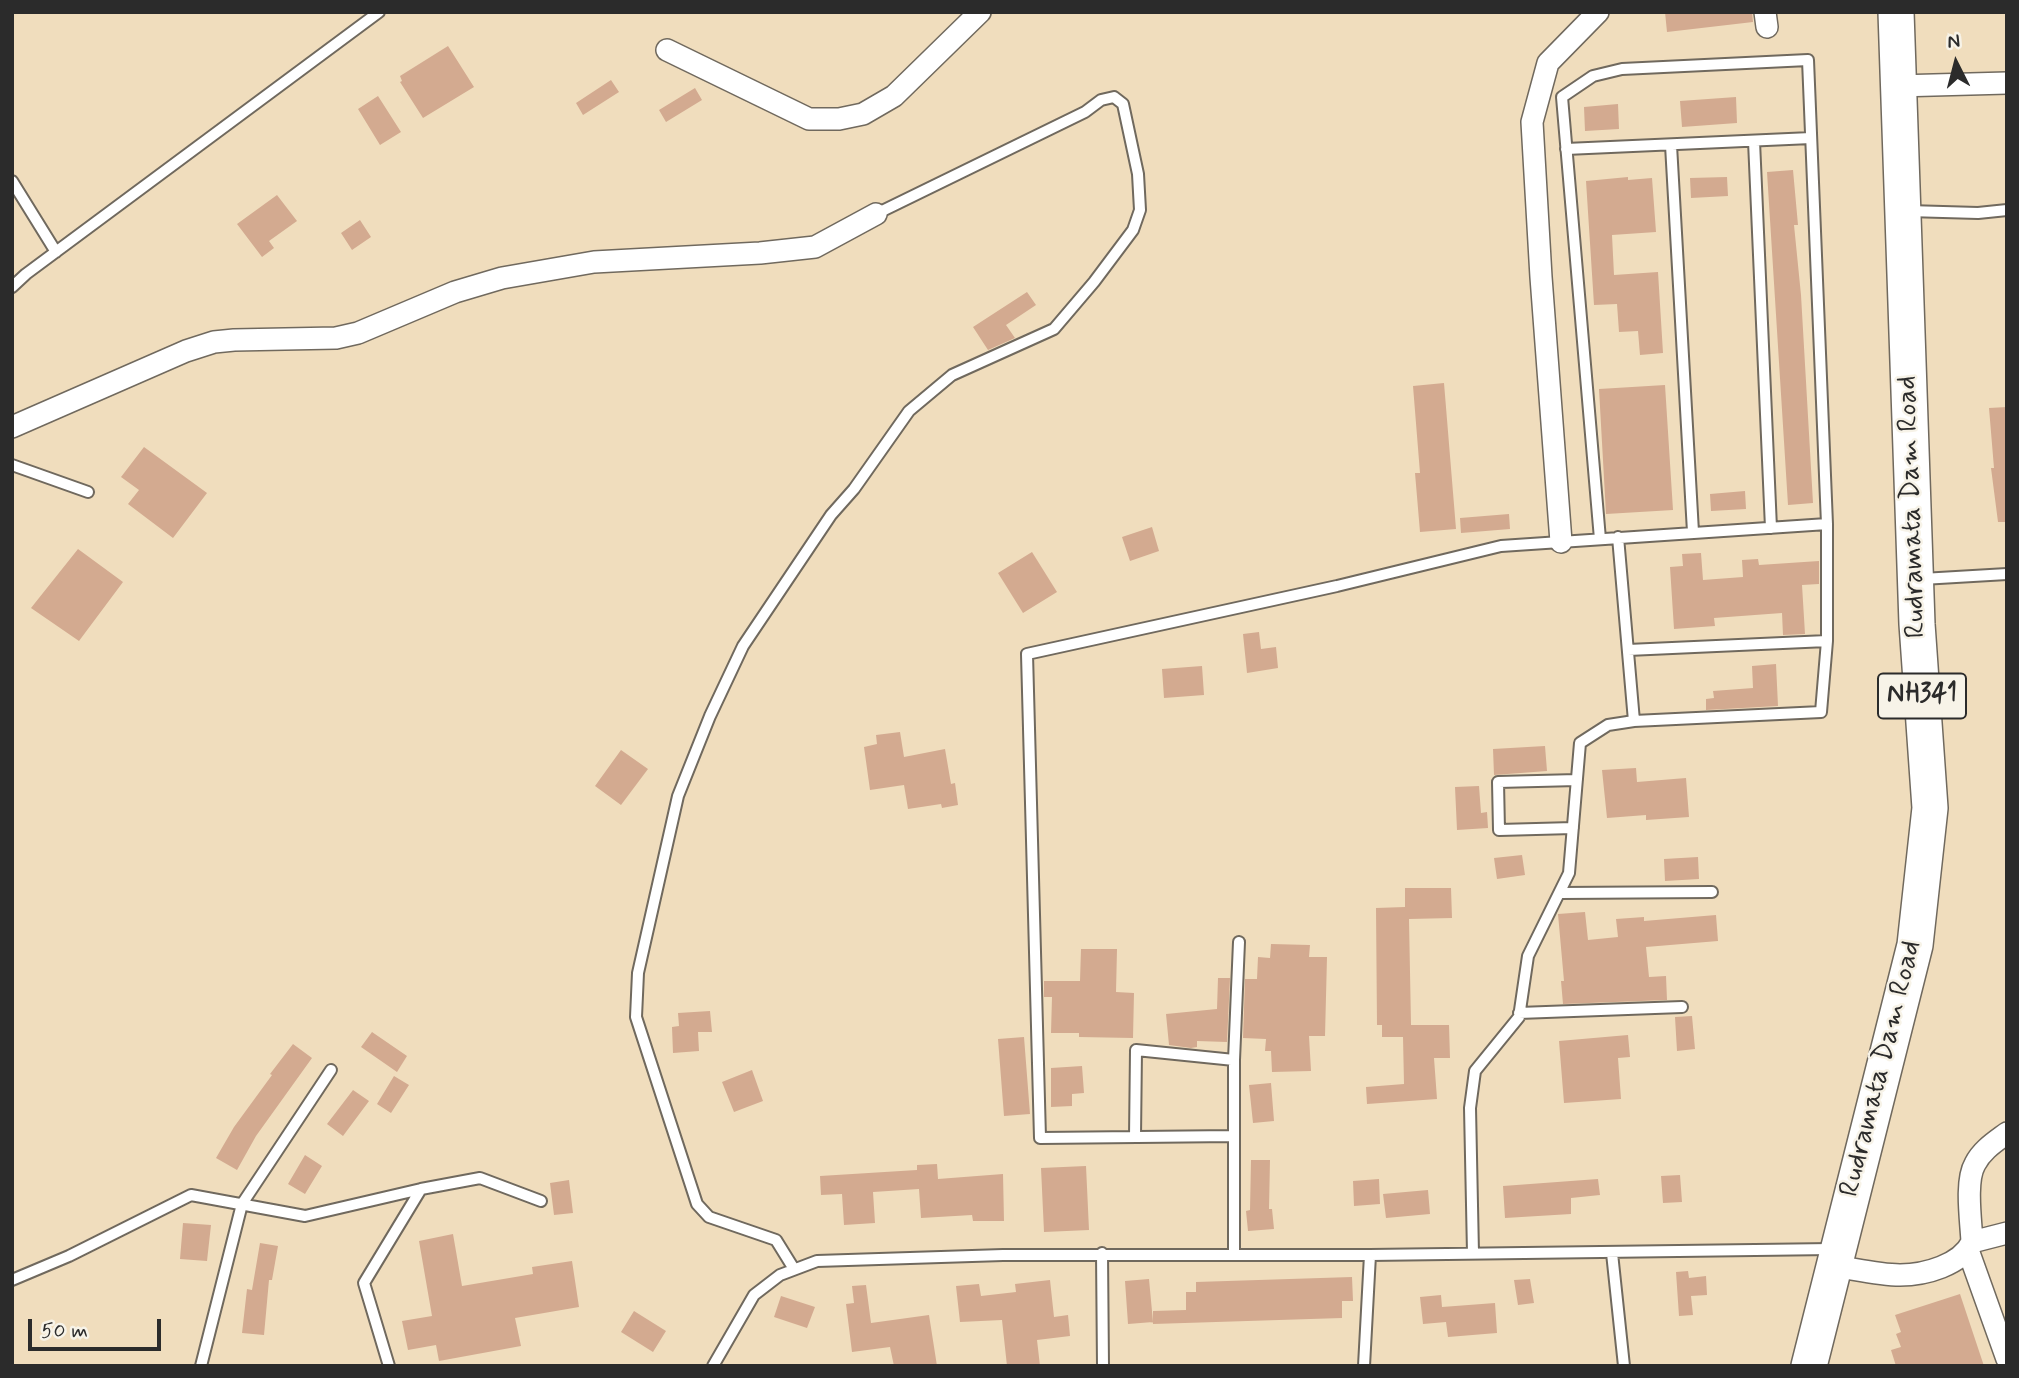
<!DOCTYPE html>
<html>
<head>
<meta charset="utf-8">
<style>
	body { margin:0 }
	#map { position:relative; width:2019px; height:1378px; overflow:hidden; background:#f0ddbd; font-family:Mynerve,sans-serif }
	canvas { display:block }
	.frame { position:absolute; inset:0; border:14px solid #2b2b2b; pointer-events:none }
	.north { position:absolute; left:1921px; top:28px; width:70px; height:70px; -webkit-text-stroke:5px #f7f3e8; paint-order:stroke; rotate:354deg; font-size:19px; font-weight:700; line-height:28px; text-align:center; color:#2b2b2b }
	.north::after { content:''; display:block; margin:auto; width:24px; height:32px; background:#2b2b2b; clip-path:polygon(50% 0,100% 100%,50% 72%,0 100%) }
	.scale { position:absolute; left:28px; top:1319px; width:133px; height:32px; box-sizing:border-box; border:4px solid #2b2b2b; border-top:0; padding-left:9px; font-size:21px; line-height:24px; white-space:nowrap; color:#2b2b2b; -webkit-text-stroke:5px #f7f3e8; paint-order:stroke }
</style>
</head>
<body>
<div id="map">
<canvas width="2019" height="1378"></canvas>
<div class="frame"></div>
<div class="north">N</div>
<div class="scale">50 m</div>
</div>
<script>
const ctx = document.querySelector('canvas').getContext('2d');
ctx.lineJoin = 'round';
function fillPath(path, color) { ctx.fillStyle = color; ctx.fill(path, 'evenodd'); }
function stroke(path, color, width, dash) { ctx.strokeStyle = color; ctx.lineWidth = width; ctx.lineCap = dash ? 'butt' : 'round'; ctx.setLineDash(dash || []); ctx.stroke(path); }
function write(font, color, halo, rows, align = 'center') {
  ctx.font = font + ' Mynerve,sans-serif'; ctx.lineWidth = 5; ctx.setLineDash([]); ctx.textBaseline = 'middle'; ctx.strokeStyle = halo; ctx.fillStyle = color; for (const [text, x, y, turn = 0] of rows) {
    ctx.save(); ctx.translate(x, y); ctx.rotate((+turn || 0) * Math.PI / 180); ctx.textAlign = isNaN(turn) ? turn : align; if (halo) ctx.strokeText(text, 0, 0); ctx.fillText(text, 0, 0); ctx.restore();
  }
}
fillPath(new Path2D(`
	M 1665,12 L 1752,12 L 1753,22 L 1667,32 Z
	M 448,46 L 474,87 L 423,118 L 400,82 L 402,81 L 400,76 Z
	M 611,80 L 619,92 L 583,115 L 576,103 Z
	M 695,88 L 702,100 L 666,122 L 659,110 Z
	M 378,96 L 401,132 L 380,145 L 358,109 Z
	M 1736,97 L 1737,123 L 1682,127 L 1680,101 Z
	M 1618,104 L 1619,129 L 1585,131 L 1584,107 Z
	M 1793,170 L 1798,225 L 1794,225 L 1801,295 L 1813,503 L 1788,505 L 1767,172 Z
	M 1628,177 L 1628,180 L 1652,178 L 1656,232 L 1612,235 L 1614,275 L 1658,272 L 1663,353 L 1640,355 L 1638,331 L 1619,332 L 1617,304 L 1594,305 L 1586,181 Z
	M 1727,177 L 1728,196 L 1691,198 L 1690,178 Z
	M 277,195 L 297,221 L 269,241 L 274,248 L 262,257 L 237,224 Z
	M 360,220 L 371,237 L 352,250 L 341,233 Z
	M 1027,292 L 1036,305 L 1006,325 L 1015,338 L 988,350 L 973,327 Z
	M 1444,383 L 1456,529 L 1420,532 L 1415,473 L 1420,473 L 1413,386 Z
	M 1665,385 L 1673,510 L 1606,514 L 1599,389 Z
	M 2007,407 L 2007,522 L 1998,522 L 1991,468 L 1994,468 L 1989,408 Z
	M 144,447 L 207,493 L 173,538 L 128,504 L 139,490 L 121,477 Z
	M 1745,491 L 1746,509 L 1711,511 L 1710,494 Z
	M 1509,514 L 1510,529 L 1461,533 L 1460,518 Z
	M 1152,527 L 1159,551 L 1130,561 L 1122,537 Z
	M 78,549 L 123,582 L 79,641 L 31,608 Z
	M 1032,552 L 1057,592 L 1023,613 L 998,573 Z
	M 1701,553 L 1703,580 L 1743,577 L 1742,560 L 1758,559 L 1759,565 L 1819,561 L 1819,584 L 1802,585 L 1805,634 L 1783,635 L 1782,613 L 1714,618 L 1715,626 L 1674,629 L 1670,567 L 1683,566 L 1682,554 Z
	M 1259,632 L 1261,649 L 1276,647 L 1278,668 L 1247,673 L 1243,634 Z
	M 1776,664 L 1778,706 L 1706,710 L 1706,699 L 1714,698 L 1713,691 L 1753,688 L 1752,666 Z
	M 1202,666 L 1204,695 L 1164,698 L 1162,669 Z
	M 900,732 L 904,757 L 945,749 L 951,784 L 955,783 L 958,805 L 942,808 L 941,804 L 908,809 L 904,785 L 870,790 L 864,747 L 877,744 L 876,735 Z
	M 1545,746 L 1547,771 L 1494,775 L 1493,749 Z
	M 621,750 L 648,769 L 621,805 L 595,786 Z
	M 1636,768 L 1637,782 L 1686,778 L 1689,817 L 1646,820 L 1646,815 L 1607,818 L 1602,770 Z
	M 1479,786 L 1481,813 L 1487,812 L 1488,828 L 1457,830 L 1455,787 Z
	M 1522,855 L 1525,875 L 1497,879 L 1494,858 Z
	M 1698,857 L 1699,879 L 1665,881 L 1664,859 Z
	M 1405,888 L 1451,888 L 1452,918 L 1409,919 L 1411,1025 L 1449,1025 L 1450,1058 L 1434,1058 L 1437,1099 L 1367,1104 L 1366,1087 L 1404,1084 L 1403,1037 L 1382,1037 L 1382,1025 L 1377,1025 L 1376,908 L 1405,907 Z
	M 1585,912 L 1588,940 L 1618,937 L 1616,919 L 1644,917 L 1644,921 L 1716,915 L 1718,941 L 1646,947 L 1649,977 L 1666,976 L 1667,1000 L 1563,1004 L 1561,981 L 1564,981 L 1558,914 Z
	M 1271,944 L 1310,945 L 1309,957 L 1327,957 L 1325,1036 L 1309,1036 L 1311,1071 L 1272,1072 L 1271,1051 L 1265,1051 L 1266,1039 L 1243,1038 L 1245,979 L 1257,979 L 1258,957 L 1270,958 Z
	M 1081,949 L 1117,949 L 1116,992 L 1134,993 L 1133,1038 L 1079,1037 L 1079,1033 L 1051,1033 L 1052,997 L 1044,997 L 1044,981 L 1080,981 Z
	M 1218,978 L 1230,978 L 1227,1042 L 1197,1041 L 1197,1047 L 1191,1048 L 1169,1045 L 1166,1014 L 1217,1009 Z
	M 710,1011 L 712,1032 L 698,1032 L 699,1051 L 673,1053 L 672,1027 L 679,1026 L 678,1013 Z
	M 1692,1016 L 1695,1049 L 1677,1051 L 1675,1017 Z
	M 372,1032 L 407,1056 L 397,1072 L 361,1047 Z
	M 1628,1035 L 1630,1057 L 1618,1058 L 1621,1099 L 1564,1103 L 1559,1041 Z
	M 1024,1037 L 1030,1114 L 1004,1116 L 998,1039 Z
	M 293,1044 L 312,1058 L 256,1136 L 237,1170 L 216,1158 L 234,1127 L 272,1075 L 270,1074 Z
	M 1082,1066 L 1084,1093 L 1072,1094 L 1072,1106 L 1051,1107 L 1051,1068 Z
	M 752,1070 L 763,1101 L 734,1112 L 722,1082 Z
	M 394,1076 L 409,1085 L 391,1113 L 377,1104 Z
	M 1271,1083 L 1274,1121 L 1253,1123 L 1249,1085 Z
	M 353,1090 L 369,1101 L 343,1136 L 327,1124 Z
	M 305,1155 L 322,1166 L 305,1194 L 288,1184 Z
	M 1251,1160 L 1270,1160 L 1269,1209 L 1272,1209 L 1274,1229 L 1248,1231 L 1246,1211 L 1250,1210 Z
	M 937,1164 L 938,1179 L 1003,1174 L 1004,1221 L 973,1221 L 972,1215 L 921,1218 L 919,1189 L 873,1192 L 875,1223 L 844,1225 L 842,1194 L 821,1195 L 820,1176 L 917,1170 L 917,1165 Z
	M 1086,1166 L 1089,1230 L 1044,1232 L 1041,1168 Z
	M 1680,1175 L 1682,1202 L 1663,1203 L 1661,1176 Z
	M 1379,1179 L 1380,1204 L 1354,1206 L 1353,1181 Z
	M 1598,1179 L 1600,1195 L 1571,1198 L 1571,1214 L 1505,1218 L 1503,1186 Z
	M 569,1180 L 573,1213 L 554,1215 L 550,1183 Z
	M 1428,1190 L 1430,1214 L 1386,1218 L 1383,1194 Z
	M 183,1223 L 211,1225 L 207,1261 L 180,1259 Z
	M 453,1234 L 462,1286 L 533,1274 L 532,1267 L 572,1261 L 579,1307 L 515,1318 L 521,1346 L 439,1361 L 436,1345 L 408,1350 L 402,1321 L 432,1316 L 419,1241 Z
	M 260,1243 L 278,1246 L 272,1280 L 269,1280 L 264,1335 L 242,1333 L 247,1289 L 252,1290 Z
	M 1688,1271 L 1689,1278 L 1706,1276 L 1707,1295 L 1691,1296 L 1693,1315 L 1679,1316 L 1676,1272 Z
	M 1352,1277 L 1353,1301 L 1342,1301 L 1342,1318 L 1153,1324 L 1153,1311 L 1186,1310 L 1186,1292 L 1196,1292 L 1196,1282 Z
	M 1149,1279 L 1153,1322 L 1128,1324 L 1125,1281 Z
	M 1530,1279 L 1534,1303 L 1518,1305 L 1514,1280 Z
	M 1050,1280 L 1054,1317 L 1068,1315 L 1070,1336 L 1037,1340 L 1040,1366 L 1007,1366 L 1002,1320 L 960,1322 L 956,1286 L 979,1284 L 981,1296 L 1016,1292 L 1015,1284 Z
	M 866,1285 L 871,1323 L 929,1315 L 937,1366 L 894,1366 L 890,1347 L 852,1352 L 846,1304 L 854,1303 L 852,1286 Z
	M 1960,1294 L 1984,1366 L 1896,1366 L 1891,1350 L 1901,1347 L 1896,1334 L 1901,1332 L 1895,1315 Z
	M 1441,1295 L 1442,1307 L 1495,1303 L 1497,1333 L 1448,1337 L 1446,1322 L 1423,1324 L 1420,1297 Z
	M 781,1296 L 815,1307 L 807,1328 L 774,1317 Z
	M 634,1311 L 666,1331 L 653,1352 L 621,1332 Z`), '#d3aa90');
const service = new Path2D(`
	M 1754,141 L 1771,528
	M 1671,145 L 1693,532
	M 1566,149 L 1811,138
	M 12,181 L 56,252
	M 1908,211 L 1978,213 L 2007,210
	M 12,287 L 26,274 L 379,12
	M 12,465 L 88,492
	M 1618,537 L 1634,721
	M 1922,579 L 2007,574
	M 1628,650 L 1827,641
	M 1573,828 L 1499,830 L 1498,782 L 1577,780
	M 1560,893 L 1712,892
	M 1519,1013 L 1682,1007
	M 1234,1136 L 1040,1138 L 1027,654 L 1337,586 L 1501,546 L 1827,524
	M 1135,1137 L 1136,1050 L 1234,1060
	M 1102,1253 L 1103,1366
	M 1473,1253 L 1470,1108 L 1475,1071 L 1519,1017 L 1528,956 L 1569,873 L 1580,743 L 1608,725 L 1634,721 L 1821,712 L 1827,641 L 1827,524 L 1808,60 L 1622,69 L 1593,76 L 1562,97 L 1600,539
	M 1612,1253 L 1624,1366
	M 1234,1255 L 1234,1060 L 1239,942
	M 794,1269 L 776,1240 L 709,1217 L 697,1204 L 636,1017 L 638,973 L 678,796 L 710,716 L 743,646 L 831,515 L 854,489 L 909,411 L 952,375 L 1054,329 L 1094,282 L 1133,230 L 1140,210 L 1138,174 L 1123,104 L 1114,97 L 1101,100 L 1085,112 L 876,214
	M 12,1280 L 69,1256 L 191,1195 L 305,1216 L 421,1189
	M 201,1366 L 242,1204 L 331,1070
	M 389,1366 L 364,1283 L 421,1189 L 480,1178 L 541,1201
	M 713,1366 L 754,1295 L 780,1275 L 817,1261 L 1003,1255 L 1370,1255 L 1832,1249
	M 1364,1366 L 1370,1255`);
const minor = new Path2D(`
	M 1765,12 L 1767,27
	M 667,50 L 809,119 L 839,119 L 863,114 L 894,96 L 980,12
	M 1897,86 L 2007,83
	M 12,427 L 186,351 L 214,342 L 234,340 L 336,338 L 358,333 L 455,292 L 502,278 L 594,262 L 760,253 L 815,247 L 876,214
	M 1561,542 L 1541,277 L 1532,122 L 1548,63 L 1598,12
	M 1972,1242 L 2007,1233
	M 1968,1250 L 2007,1359
	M 1834,1266 C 1855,1269 1878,1275 1900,1275 C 1925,1275 1961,1265 1972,1242 C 1971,1221 1965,1181 1975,1164 C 1982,1150 1995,1142 2007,1133`);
const trunk = new Path2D(`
	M 1809,1366 L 1915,945 L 1930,808 L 1917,624 L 1896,12`);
stroke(service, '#70695e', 14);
stroke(minor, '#70695e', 24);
stroke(trunk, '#70695e', 38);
stroke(service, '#fff', 10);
stroke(minor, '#fff', 21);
stroke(trunk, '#fff', 35);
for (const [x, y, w] of [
	[1922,696,88]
]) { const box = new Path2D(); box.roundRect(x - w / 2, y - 22.5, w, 45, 5); ctx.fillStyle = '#f7f3e8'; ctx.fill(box); stroke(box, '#2b2b2b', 2); }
write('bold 26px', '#2b2b2b', null, [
	["NH341",1922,696]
]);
write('28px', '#2b2b2b', '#f7f3e8', [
	["Rudramata Dam Road",1913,507,-92],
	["Rudramata Dam Road",1882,1069,-76]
]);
</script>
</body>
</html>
